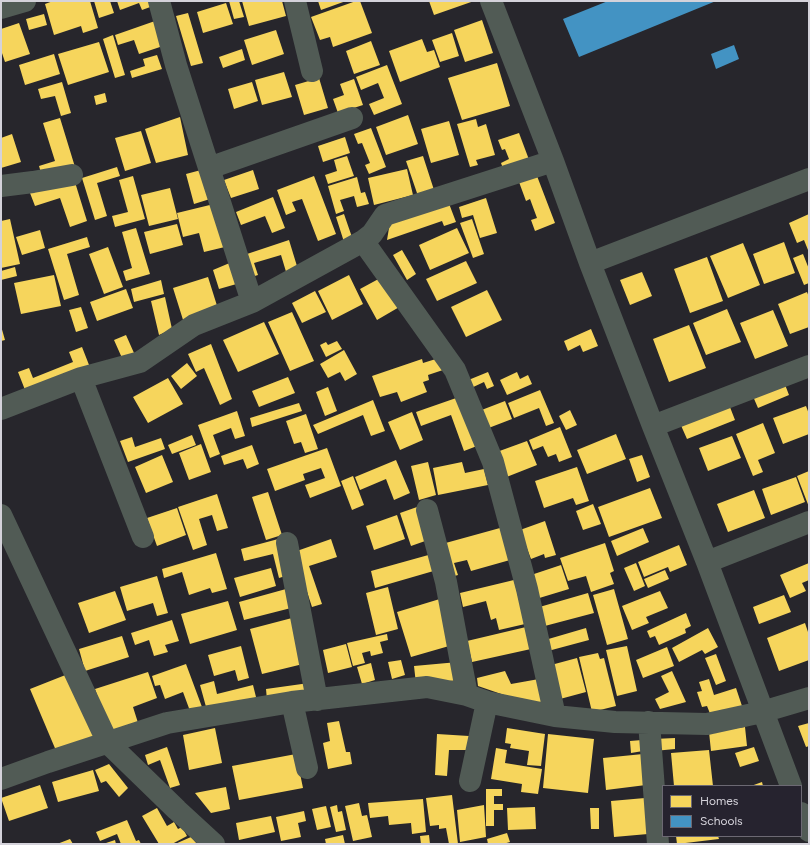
<!DOCTYPE html>
<html>
<head>
<meta charset="utf-8">
<style>
	body { margin:0 }
	#map { position:relative; width:810px; height:845px; overflow:hidden; background:#27262c; font-family:Figtree,sans-serif }
	canvas { display:block }
	.frame { position:absolute; inset:0; border:2px solid #d4d2da; pointer-events:none }
	.legend { position:absolute; left:662px; top:785px; width:140px; height:52px; box-sizing:border-box; background:#26232f; border:1px solid #6c6973; margin:0; padding:5px 7px; list-style:none; font-size:12px; color:#d4d2da }
	.legend li { display:flex; align-items:center; gap:8px; height:20px }
	.legend b { width:20px; border:1px solid #6c6973 }
</style>
</head>
<body>
<div id="map">
<canvas width="810" height="845"></canvas>
<div class="frame"></div>
<ul class="legend">
<li><b style="height:11px;background:#f6d55c"></b>Homes</li>
<li><b style="height:11px;background:#4393c3"></b>Schools</li>
</ul>
</div>
<script>
const ctx = document.querySelector('canvas').getContext('2d');
ctx.lineJoin = 'round';
function fillPath(path, color) { ctx.fillStyle = color; ctx.fill(path, 'evenodd'); }
function stroke(path, color, width, dash) { ctx.strokeStyle = color; ctx.lineWidth = width; ctx.lineCap = dash ? 'butt' : 'round'; ctx.setLineDash(dash || []); ctx.stroke(path); }
fillPath(new Path2D(`
	M 53,1 L 90,1 L 98,28 L 83,33 L 81,26 L 54,35 L 45,4 Z
	M 94,1 L 110,1 L 114,13 L 99,18 Z
	M 117,1 L 151,1 L 153,6 L 142,10 L 139,3 L 120,10 Z
	M 229,1 L 239,1 L 244,17 L 234,19 Z
	M 242,1 L 282,1 L 286,16 L 249,26 Z
	M 318,1 L 346,1 L 321,10 Z
	M 356,1 L 360,1 L 372,33 L 333,47 L 330,37 L 320,40 L 311,17 Z
	M 429,1 L 474,1 L 434,15 Z
	M 226,3 L 233,24 L 203,33 L 197,12 Z
	M 188,13 L 203,63 L 191,66 L 176,16 Z
	M 44,14 L 47,25 L 29,30 L 26,19 Z
	M 482,20 L 493,53 L 465,62 L 454,30 Z
	M 155,21 L 163,46 L 139,54 L 134,40 L 118,45 L 115,35 Z
	M 19,23 L 30,54 L 5,62 L 1,50 L 1,29 Z
	M 276,30 L 284,54 L 252,65 L 244,40 Z
	M 452,33 L 459,56 L 440,62 L 432,40 Z
	M 113,35 L 125,75 L 115,78 L 103,39 Z
	M 422,39 L 427,52 L 434,50 L 440,67 L 400,82 L 389,51 Z
	M 371,41 L 380,65 L 354,74 L 346,51 Z
	M 99,42 L 109,72 L 68,85 L 58,54 Z
	M 242,49 L 245,60 L 223,68 L 219,57 Z
	M 54,54 L 60,74 L 25,85 L 19,65 Z
	M 157,55 L 162,69 L 132,78 L 130,71 L 145,66 L 143,59 Z
	M 497,63 L 510,106 L 462,120 L 448,78 Z
	M 387,65 L 402,104 L 374,115 L 369,104 L 384,98 L 378,83 L 361,90 L 356,77 Z
	M 284,72 L 292,97 L 262,105 L 255,80 Z
	M 319,78 L 328,108 L 304,115 L 295,85 Z
	M 354,79 L 363,105 L 338,113 L 333,99 L 344,95 L 340,84 Z
	M 62,82 L 71,113 L 61,116 L 55,96 L 41,99 L 38,89 Z
	M 252,82 L 258,101 L 234,109 L 228,89 Z
	M 105,93 L 107,102 L 96,105 L 94,96 Z
	M 408,115 L 418,144 L 386,155 L 376,127 Z
	M 180,117 L 188,155 L 156,163 L 145,129 Z
	M 60,118 L 75,167 L 42,176 L 39,166 L 55,161 L 43,123 Z
	M 476,119 L 478,127 L 486,124 L 495,155 L 476,160 L 478,165 L 470,167 L 457,124 Z
	M 449,121 L 459,155 L 431,163 L 421,129 Z
	M 371,128 L 386,167 L 369,174 L 365,165 L 370,163 L 362,143 L 358,144 L 354,134 Z
	M 141,131 L 151,163 L 125,171 L 115,138 Z
	M 519,133 L 531,165 L 505,174 L 501,163 L 509,159 L 505,149 L 502,150 L 498,140 Z
	M 12,134 L 21,162 L 1,168 L 1,138 Z
	M 345,137 L 350,153 L 323,162 L 318,146 Z
	M 347,156 L 354,176 L 328,184 L 325,175 L 337,171 L 334,160 Z
	M 423,156 L 434,190 L 418,196 L 406,161 Z
	M 117,167 L 120,176 L 97,183 L 107,216 L 95,220 L 82,178 Z
	M 407,169 L 413,195 L 374,205 L 368,178 Z
	M 201,170 L 210,199 L 194,204 L 186,174 Z
	M 253,170 L 259,189 L 231,198 L 224,180 Z
	M 133,176 L 145,219 L 115,227 L 112,216 L 128,212 L 119,180 Z
	M 314,176 L 336,234 L 318,241 L 302,199 L 292,202 L 296,211 L 286,215 L 277,190 Z
	M 537,176 L 555,223 L 535,231 L 531,220 L 537,218 L 530,199 L 526,201 L 519,182 Z
	M 357,177 L 361,193 L 365,192 L 369,204 L 357,207 L 354,196 L 340,200 L 344,211 L 336,214 L 328,186 Z
	M 74,179 L 87,221 L 70,227 L 60,198 L 35,206 L 30,193 Z
	M 170,188 L 178,219 L 149,226 L 141,195 Z
	M 273,197 L 285,228 L 272,233 L 265,216 L 241,225 L 236,212 Z
	M 486,198 L 497,233 L 480,238 L 473,215 L 462,218 L 459,207 Z
	M 448,201 L 456,222 L 444,226 L 442,221 L 387,240 L 390,222 Z
	M 218,203 L 229,246 L 204,252 L 199,233 L 183,237 L 177,213 Z
	M 344,214 L 354,243 L 345,245 L 336,217 Z
	M 809,214 L 809,249 L 808,250 L 804,240 L 797,243 L 789,223 Z
	M 10,219 L 20,264 L 1,268 L 1,221 Z
	M 472,219 L 484,254 L 473,258 L 460,223 Z
	M 177,224 L 183,245 L 150,254 L 144,232 Z
	M 136,228 L 150,274 L 126,281 L 123,271 L 132,268 L 122,232 Z
	M 457,228 L 469,253 L 430,270 L 419,245 Z
	M 40,230 L 45,248 L 22,255 L 16,237 Z
	M 87,237 L 90,247 L 67,254 L 79,295 L 64,300 L 48,249 Z
	M 289,240 L 300,276 L 287,275 L 281,255 L 254,263 L 258,275 L 248,278 L 241,256 Z
	M 784,242 L 795,273 L 764,284 L 753,254 Z
	M 743,243 L 760,285 L 728,298 L 710,256 Z
	M 108,247 L 123,287 L 104,294 L 89,254 Z
	M 402,250 L 416,274 L 407,280 L 393,255 Z
	M 803,254 L 809,269 L 809,283 L 804,285 L 793,258 Z
	M 707,257 L 723,301 L 690,313 L 674,269 Z
	M 466,261 L 477,283 L 437,301 L 426,279 Z
	M 232,262 L 240,283 L 219,289 L 213,270 Z
	M 15,267 L 17,276 L 1,280 L 1,271 Z
	M 642,272 L 652,296 L 630,305 L 620,280 Z
	M 54,275 L 61,306 L 21,314 L 14,283 Z
	M 349,275 L 363,304 L 332,320 L 318,291 Z
	M 384,276 L 401,306 L 377,320 L 360,289 Z
	M 208,277 L 219,312 L 184,323 L 173,288 Z
	M 161,280 L 164,294 L 134,302 L 131,289 Z
	M 126,289 L 133,308 L 97,321 L 90,302 Z
	M 487,290 L 502,320 L 466,337 L 451,307 Z
	M 315,291 L 326,312 L 302,323 L 292,303 Z
	M 807,292 L 809,297 L 809,327 L 790,334 L 778,304 Z
	M 165,297 L 172,329 L 159,335 L 151,301 Z
	M 81,307 L 88,328 L 76,332 L 69,310 Z
	M 727,309 L 741,342 L 706,355 L 693,323 Z
	M 773,310 L 788,346 L 755,359 L 740,323 Z
	M 292,312 L 314,361 L 290,371 L 268,322 Z
	M 264,322 L 279,354 L 238,372 L 223,340 Z
	M 689,325 L 706,368 L 669,382 L 653,339 Z
	M 1,326 L 5,340 L 1,341 Z
	M 591,329 L 598,346 L 583,352 L 580,345 L 568,351 L 564,341 Z
	M 126,335 L 134,353 L 122,358 L 114,340 Z
	M 337,341 L 342,349 L 326,357 L 320,345 L 326,342 L 328,345 Z
	M 211,344 L 232,399 L 220,405 L 204,368 L 196,372 L 188,354 Z
	M 82,347 L 91,370 L 27,395 L 18,372 L 29,368 L 33,378 L 73,362 L 69,352 Z
	M 344,350 L 357,374 L 345,381 L 340,372 L 328,378 L 320,364 Z
	M 439,358 L 443,370 L 428,375 L 429,380 L 423,382 L 427,392 L 401,402 L 397,392 L 380,397 L 372,376 L 422,359 L 423,363 Z
	M 187,363 L 197,376 L 181,389 L 171,376 Z
	M 488,372 L 494,386 L 487,389 L 484,382 L 469,389 L 466,381 Z
	M 517,372 L 520,379 L 528,375 L 532,384 L 507,395 L 500,380 Z
	M 288,377 L 295,393 L 259,407 L 252,391 Z
	M 168,378 L 183,404 L 148,423 L 133,397 Z
	M 784,382 L 789,395 L 758,408 L 752,394 Z
	M 328,387 L 337,411 L 325,416 L 316,392 Z
	M 540,390 L 554,423 L 546,426 L 539,408 L 514,418 L 508,403 Z
	M 459,397 L 477,446 L 464,451 L 451,415 L 421,426 L 416,412 Z
	M 373,400 L 385,431 L 371,436 L 363,415 L 318,434 L 313,425 Z
	M 505,401 L 512,419 L 486,429 L 479,411 Z
	M 728,402 L 735,420 L 687,439 L 679,421 Z
	M 299,403 L 302,411 L 252,427 L 250,418 Z
	M 806,406 L 809,414 L 809,434 L 783,444 L 773,418 Z
	M 570,410 L 577,425 L 566,430 L 559,416 Z
	M 237,411 L 245,436 L 235,439 L 231,428 L 213,435 L 220,454 L 210,458 L 198,425 Z
	M 412,412 L 423,440 L 400,450 L 388,422 Z
	M 306,414 L 318,449 L 305,453 L 301,442 L 294,444 L 286,421 Z
	M 763,423 L 775,453 L 758,460 L 763,472 L 753,476 L 736,434 Z
	M 560,427 L 572,457 L 559,462 L 556,454 L 548,457 L 543,446 L 533,450 L 529,440 Z
	M 616,434 L 626,459 L 587,474 L 577,450 Z
	M 192,435 L 196,445 L 172,454 L 168,445 Z
	M 732,436 L 741,458 L 708,471 L 699,448 Z
	M 132,437 L 135,447 L 161,438 L 165,449 L 128,462 L 120,441 Z
	M 527,441 L 537,465 L 504,478 L 494,453 Z
	M 201,444 L 211,472 L 189,480 L 179,453 Z
	M 252,445 L 259,464 L 247,469 L 243,459 L 224,465 L 221,456 Z
	M 327,448 L 341,486 L 310,498 L 305,485 L 325,478 L 321,468 L 303,474 L 305,480 L 275,491 L 267,469 Z
	M 162,455 L 173,482 L 146,493 L 135,467 Z
	M 642,455 L 650,477 L 637,482 L 629,459 Z
	M 396,460 L 410,493 L 394,500 L 386,479 L 360,490 L 355,477 Z
	M 428,462 L 436,495 L 419,500 L 411,466 Z
	M 462,462 L 465,473 L 484,469 L 488,485 L 438,495 L 433,468 Z
	M 577,467 L 589,501 L 576,505 L 573,498 L 544,508 L 535,481 Z
	M 809,471 L 809,507 L 797,476 Z
	M 353,476 L 364,505 L 352,510 L 341,481 Z
	M 796,477 L 805,502 L 771,515 L 762,489 Z
	M 650,488 L 662,518 L 609,537 L 598,507 Z
	M 754,490 L 765,518 L 728,532 L 717,504 Z
	M 268,492 L 282,535 L 266,540 L 252,497 Z
	M 217,494 L 228,528 L 217,531 L 212,515 L 199,519 L 207,545 L 193,550 L 178,507 Z
	M 593,504 L 601,524 L 583,530 L 576,511 Z
	M 417,507 L 428,540 L 411,546 L 400,513 Z
	M 177,508 L 186,535 L 157,546 L 147,518 Z
	M 397,515 L 405,539 L 374,550 L 366,526 Z
	M 545,521 L 556,555 L 545,558 L 544,554 L 531,559 L 520,530 Z
	M 500,528 L 510,560 L 471,571 L 467,560 L 454,563 L 458,575 L 451,577 L 442,544 Z
	M 643,528 L 649,542 L 617,556 L 611,541 Z
	M 282,538 L 292,574 L 279,578 L 273,554 L 244,561 L 241,549 Z
	M 331,539 L 337,557 L 309,566 L 322,604 L 312,607 L 294,552 Z
	M 605,543 L 614,571 L 610,573 L 614,584 L 591,592 L 586,576 L 568,581 L 560,558 Z
	M 679,545 L 687,565 L 670,572 L 668,567 L 644,577 L 638,562 Z
	M 216,553 L 227,589 L 212,593 L 210,588 L 189,595 L 182,572 L 164,578 L 162,569 Z
	M 432,554 L 437,570 L 375,588 L 371,571 Z
	M 636,563 L 645,586 L 634,591 L 624,568 Z
	M 809,563 L 809,580 L 802,583 L 806,591 L 790,598 L 780,575 Z
	M 561,565 L 569,589 L 536,599 L 528,576 Z
	M 271,568 L 276,586 L 240,597 L 234,578 Z
	M 665,570 L 669,579 L 648,588 L 644,579 Z
	M 157,576 L 168,613 L 157,616 L 153,603 L 127,611 L 120,587 Z
	M 514,580 L 525,624 L 499,630 L 496,618 L 491,620 L 486,601 L 463,607 L 460,593 Z
	M 388,587 L 398,629 L 376,635 L 366,593 Z
	M 286,589 L 291,608 L 244,620 L 239,602 Z
	M 614,589 L 628,639 L 607,645 L 593,595 Z
	M 115,591 L 126,620 L 89,633 L 78,603 Z
	M 660,591 L 668,608 L 646,617 L 649,623 L 632,630 L 622,606 Z
	M 588,593 L 594,613 L 541,627 L 536,608 Z
	M 784,595 L 791,612 L 759,624 L 753,607 Z
	M 443,598 L 456,644 L 411,657 L 397,612 Z
	M 228,601 L 237,630 L 190,644 L 181,614 Z
	M 686,613 L 691,626 L 685,629 L 686,633 L 659,645 L 655,636 L 650,638 L 647,631 Z
	M 292,618 L 303,664 L 262,674 L 250,629 Z
	M 172,620 L 179,641 L 165,645 L 168,652 L 154,656 L 149,640 L 135,645 L 131,633 Z
	M 805,623 L 809,635 L 809,660 L 779,671 L 767,638 Z
	M 526,627 L 531,649 L 472,662 L 467,641 Z
	M 586,628 L 589,640 L 548,651 L 545,640 Z
	M 708,628 L 718,647 L 705,654 L 702,650 L 679,662 L 672,648 Z
	M 387,634 L 388,640 L 380,642 L 383,653 L 371,656 L 370,651 L 362,653 L 365,663 L 353,666 L 347,643 Z
	M 122,636 L 129,657 L 85,671 L 79,649 Z
	M 346,644 L 352,667 L 328,673 L 323,650 Z
	M 241,646 L 249,678 L 238,681 L 235,670 L 214,676 L 208,655 Z
	M 627,646 L 637,691 L 617,696 L 606,650 Z
	M 667,647 L 674,666 L 643,678 L 636,660 Z
	M 598,653 L 600,659 L 604,658 L 616,706 L 592,712 L 579,657 Z
	M 716,654 L 726,681 L 716,685 L 705,658 Z
	M 577,658 L 586,692 L 560,699 L 551,665 Z
	M 401,660 L 405,675 L 392,679 L 388,662 Z
	M 458,662 L 460,680 L 416,684 L 414,666 Z
	M 371,663 L 375,680 L 362,684 L 357,667 Z
	M 186,664 L 202,707 L 190,711 L 183,692 L 165,699 L 160,685 L 155,686 L 152,676 Z
	M 505,671 L 511,684 L 539,679 L 545,699 L 539,707 L 478,686 L 477,678 Z
	M 672,671 L 686,702 L 660,709 L 655,699 L 669,692 L 661,676 Z
	M 148,672 L 157,698 L 133,707 L 139,726 L 111,735 L 95,689 Z
	M 68,674 L 94,737 L 57,753 L 30,689 Z
	M 709,679 L 714,695 L 736,688 L 742,706 L 711,716 L 707,706 L 702,707 L 697,692 L 702,691 L 699,682 Z
	M 214,681 L 217,694 L 253,685 L 257,701 L 208,714 L 200,685 Z
	M 309,683 L 311,694 L 267,700 L 266,689 Z
	M 339,721 L 346,752 L 350,752 L 352,764 L 328,769 L 323,743 L 330,741 L 327,723 Z
	M 809,723 L 809,746 L 806,747 L 798,726 Z
	M 745,727 L 747,746 L 711,751 L 709,732 Z
	M 215,728 L 222,763 L 189,770 L 183,735 Z
	M 507,728 L 545,734 L 541,766 L 527,765 L 529,751 L 510,748 L 511,744 L 505,743 Z
	M 437,734 L 469,736 L 468,750 L 449,750 L 447,776 L 435,775 Z
	M 548,734 L 594,739 L 588,793 L 543,788 Z
	M 675,738 L 675,749 L 654,751 L 654,739 Z
	M 642,740 L 643,751 L 631,753 L 630,741 Z
	M 167,747 L 180,785 L 170,788 L 160,760 L 148,765 L 145,755 Z
	M 754,747 L 759,761 L 740,767 L 735,753 Z
	M 496,748 L 507,750 L 505,763 L 542,769 L 538,794 L 521,792 L 522,784 L 491,779 Z
	M 709,750 L 713,786 L 674,786 L 671,753 Z
	M 296,754 L 303,788 L 239,800 L 232,766 Z
	M 643,754 L 646,785 L 606,790 L 603,758 Z
	M 109,764 L 128,788 L 119,797 L 106,781 L 101,783 L 95,770 Z
	M 93,770 L 99,791 L 58,802 L 52,782 Z
	M 762,782 L 763,786 L 751,786 Z
	M 40,785 L 48,808 L 9,821 L 1,798 Z
	M 226,787 L 230,809 L 211,813 L 195,793 Z
	M 486,789 L 502,789 L 502,796 L 494,796 L 494,804 L 503,804 L 503,810 L 494,810 L 494,826 L 486,826 Z
	M 452,795 L 458,844 L 449,844 L 446,828 L 439,829 L 439,825 L 430,826 L 426,798 Z
	M 645,798 L 648,834 L 614,837 L 611,801 Z
	M 423,799 L 426,832 L 412,834 L 411,823 L 389,825 L 388,816 L 370,818 L 368,803 Z
	M 359,803 L 362,816 L 367,815 L 372,837 L 353,841 L 345,806 Z
	M 337,805 L 338,812 L 342,811 L 346,830 L 336,832 L 330,807 Z
	M 484,805 L 486,837 L 460,842 L 457,810 Z
	M 326,806 L 331,827 L 317,830 L 312,809 Z
	M 535,807 L 536,829 L 508,830 L 507,808 Z
	M 157,808 L 167,826 L 174,822 L 178,829 L 182,827 L 187,836 L 172,844 L 159,844 L 142,816 Z
	M 590,808 L 599,808 L 599,829 L 591,829 Z
	M 304,811 L 306,821 L 298,823 L 301,837 L 281,841 L 276,817 Z
	M 271,816 L 275,832 L 239,840 L 236,823 Z
	M 127,820 L 136,841 L 139,840 L 141,844 L 121,844 L 117,834 L 100,841 L 96,832 Z
	M 507,833 L 510,842 L 503,844 L 488,844 L 487,839 Z
	M 343,835 L 345,844 L 326,844 L 325,839 Z
	M 429,835 L 430,844 L 421,844 L 420,836 Z
	M 676,836 L 718,836 L 719,839 L 677,844 Z
	M 191,837 L 197,844 L 175,844 Z
	M 70,839 L 73,844 L 57,844 Z
	M 115,840 L 116,844 L 103,844 Z`), '#f6d55c');
fillPath(new Path2D(`
	M 608,1 L 716,1 L 579,57 L 563,19 Z
	M 734,45 L 739,59 L 716,69 L 711,54 Z`), '#4393c3');
stroke(new Path2D(`
	M 159,1 L 176,65 L 252,302
	M 295,1 L 312,71
	M 491,1 L 553,161 L 590,263 L 653,426 L 707,562 L 791,786
	M 1,8 L 25,1
	M 209,168 L 352,118
	M 1,186 L 33,182 L 72,175
	M 363,241 L 455,370 L 493,462 L 527,589 L 555,716
	M 590,263 L 809,179
	M 81,378 L 143,537
	M 1,409 L 81,378 L 140,362 L 194,325 L 252,302 L 363,241 L 372,234 L 385,215 L 553,161
	M 653,426 L 809,366
	M 427,510 L 446,582 L 467,695
	M 1,515 L 108,743 L 177,810 L 214,844
	M 287,543 L 317,700
	M 707,562 L 809,522
	M 292,702 L 307,768
	M 649,722 L 658,844
	M 1,779 L 48,762 L 167,723 L 292,702 L 427,687 L 467,695 L 487,702 L 555,716 L 615,722 L 707,724 L 762,712 L 809,698
	M 470,781 L 487,702
	M 801,813 L 809,831`), '#515b55', 22);
</script>
</body>
</html>
